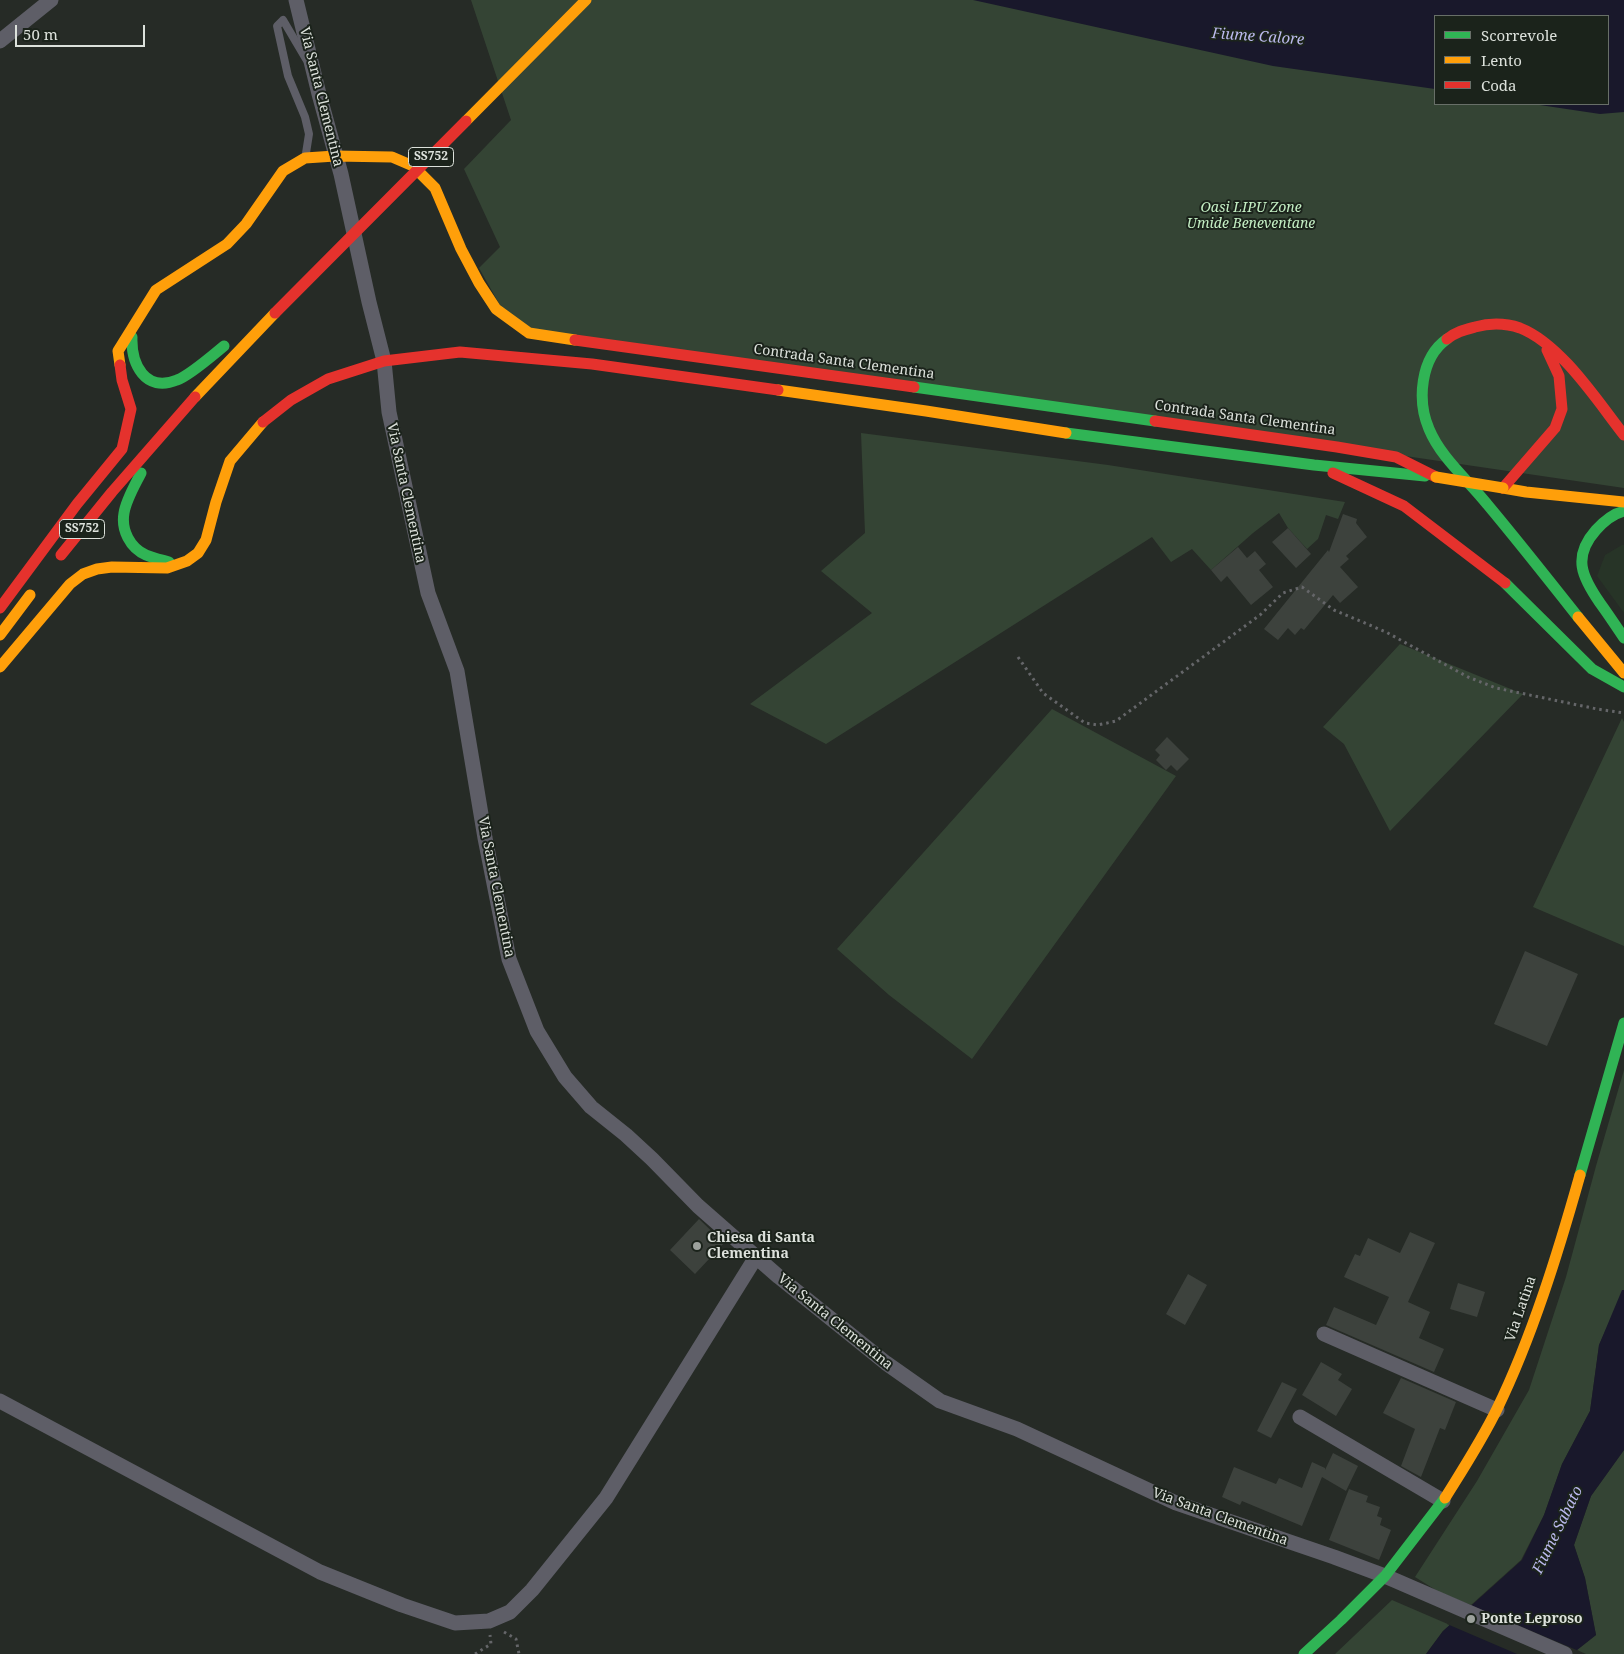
<!DOCTYPE html>
<html>
<head>
<meta charset="utf-8">
<style>
	body { margin:0 }
	#map { position:relative; width:1624px; height:1654px; overflow:hidden; background:#262b26; font-family:"Noto Serif",serif }
	canvas { display:block }
	.legend { position:absolute; left:1434px; top:15px; width:175px; height:90px; box-sizing:border-box; background:#1b231b; border:1px solid #686f68; margin:0; padding:6px 9px; list-style:none; font-size:15px; color:#dce1db }
	.legend li { display:flex; align-items:center; gap:10px; height:25px }
	.legend b { width:25px; border:1px solid #686f68 }
	.scale { position:absolute; left:15px; top:25px; width:130px; height:22px; box-sizing:border-box; border:2px solid #dce1db; border-top:0; padding-left:6px; font-size:15px; line-height:18px; white-space:nowrap; color:#dce1db; -webkit-text-stroke:4px #1b231b; paint-order:stroke }
</style>
</head>
<body>
<div id="map">
<canvas width="1624" height="1654"></canvas>
<ul class="legend">
<li><b style="height:6px;background:#30b455"></b>Scorrevole</li>
<li><b style="height:6px;background:#ff9f0a"></b>Lento</li>
<li><b style="height:6px;background:#e5322d"></b>Coda</li>
</ul>
<div class="scale">50 m</div>
</div>
<script>
const ctx = document.querySelector('canvas').getContext('2d');
ctx.lineJoin = 'round';
function fillPath(path, color) { ctx.fillStyle = color; ctx.fill(path, 'evenodd'); }
function stroke(path, color, width, dash) { ctx.strokeStyle = color; ctx.lineWidth = width; ctx.lineCap = dash ? 'butt' : 'round'; ctx.setLineDash(dash || []); ctx.stroke(path); }
function write(font, color, halo, rows, align = 'center') {
  ctx.font = font + ' "Noto Serif",serif'; ctx.lineWidth = 4; ctx.setLineDash([]); ctx.textBaseline = 'middle'; ctx.strokeStyle = halo; ctx.fillStyle = color; for (const [text, x, y, turn = 0] of rows) {
    ctx.save(); ctx.translate(x, y); ctx.rotate((+turn || 0) * Math.PI / 180); ctx.textAlign = isNaN(turn) ? turn : align; if (halo) ctx.strokeText(text, 0, 0); ctx.fillText(text, 0, 0); ctx.restore();
  }
}
fillPath(new Path2D(`
	M 1622,545 L 1624,545 L 1624,613 L 1597,576 L 1605,555 Z`), '#273427');
fillPath(new Path2D(`
	M 471,0 L 1624,0 L 1624,488 L 872,378 L 537,335 L 505,314 L 479,268 L 500,247 L 464,169 L 511,120 ZM 1435,16 L 1608,16 L 1608,104 L 1435,104 Z
	M 861,433 L 1108,465 L 1345,502 L 1338,519 L 1326,515 L 1318,539 L 1307,549 L 1288,528 L 1279,513 L 1253,533 L 1211,570 L 1192,549 L 1171,562 L 1152,537 L 826,744 L 750,704 L 872,613 L 821,571 L 865,533 Z
	M 1400,644 L 1523,694 L 1390,831 L 1344,744 L 1323,727 Z
	M 1052,709 L 1176,776 L 972,1059 L 889,995 L 837,949 Z
	M 1622,718 L 1624,722 L 1624,946 L 1533,907 Z
	M 1624,1070 L 1624,1290 L 1599,1345 L 1590,1411 L 1562,1464 L 1544,1515 L 1521,1560 L 1471,1605 L 1439,1592 L 1415,1577 L 1477,1481 L 1529,1390 L 1566,1277 L 1596,1166 Z
	M 1624,1450 L 1624,1654 L 1586,1654 L 1577,1650 L 1596,1635 L 1585,1578 L 1574,1545 L 1591,1496 Z
	M 1392,1600 L 1450,1625 L 1443,1631 L 1426,1654 L 1335,1654 Z`), '#344434');
fillPath(new Path2D(`
	M 973,0 L 1624,0 L 1624,112 L 1600,114 L 1533,104 L 1608,104 L 1608,16 L 1435,16 L 1435,89 L 1273,66 Z
	M 1622,1290 L 1624,1290 L 1624,1450 L 1591,1496 L 1574,1545 L 1585,1578 L 1596,1635 L 1577,1650 L 1574,1654 L 1426,1654 L 1443,1631 L 1522,1560 L 1544,1515 L 1562,1464 L 1590,1411 L 1599,1345 Z`), '#19182b');
fillPath(new Path2D(`
	M 1468,1604 L 1579,1651 L 1577,1654 L 1517,1654 L 1447,1624 Z`), '#262b26');
fillPath(new Path2D(`
	M 1343,514 L 1357,519 L 1356,523 L 1367,537 L 1346,556 L 1349,559 L 1340,567 L 1358,587 L 1340,603 L 1333,595 L 1304,630 L 1301,628 L 1295,635 L 1288,628 L 1278,640 L 1264,629 L 1328,550 L 1329,552 Z
	M 1288,528 L 1311,554 L 1296,568 L 1272,542 Z
	M 1238,547 L 1247,558 L 1255,551 L 1266,564 L 1259,570 L 1273,587 L 1251,605 L 1227,576 L 1221,582 L 1211,570 Z
	M 1167,737 L 1189,759 L 1177,771 L 1171,765 L 1166,770 L 1156,760 L 1160,755 L 1155,750 Z
	M 1525,951 L 1578,974 L 1547,1046 L 1494,1024 Z
	M 699,1219 L 724,1243 L 695,1274 L 670,1250 Z
	M 1410,1232 L 1435,1243 L 1408,1302 L 1430,1312 L 1419,1338 L 1444,1349 L 1434,1372 L 1326,1325 L 1334,1307 L 1376,1325 L 1389,1297 L 1344,1277 L 1355,1254 L 1360,1256 L 1368,1238 L 1400,1253 Z
	M 1188,1274 L 1207,1285 L 1185,1325 L 1166,1314 Z
	M 1458,1283 L 1485,1292 L 1477,1317 L 1450,1309 Z
	M 1321,1362 L 1342,1374 L 1338,1380 L 1352,1389 L 1336,1416 L 1302,1395 Z
	M 1401,1378 L 1456,1402 L 1445,1430 L 1440,1428 L 1421,1477 L 1401,1466 L 1415,1429 L 1383,1413 Z
	M 1282,1382 L 1297,1389 L 1271,1438 L 1257,1431 Z
	M 1333,1453 L 1358,1466 L 1346,1491 L 1322,1477 L 1302,1526 L 1242,1501 L 1240,1505 L 1222,1497 L 1234,1467 L 1276,1484 L 1279,1478 L 1302,1488 L 1312,1462 L 1325,1468 L 1325,1470 Z
	M 1349,1489 L 1368,1496 L 1366,1502 L 1380,1507 L 1377,1516 L 1382,1518 L 1380,1525 L 1391,1530 L 1379,1560 L 1329,1540 Z`), '#3d423d');
stroke(new Path2D(`
	M 1018,657 L 1043,693 L 1085,723 L 1098,725 L 1116,721 L 1260,615 L 1283,593 L 1302,587 L 1334,610 L 1386,632 L 1468,677 L 1496,688 L 1597,709 L 1624,713
	M 504,1632 L 516,1639 L 519,1654
	M 475,1654 L 491,1644 L 490,1635`), '#656669', 3, [2.5, 4]);
stroke(new Path2D(`
	M 306,59 L 283,20 L 277,26 L 288,76 L 305,117 L 309,134 L 306,153`), '#5e5e67', 8);
stroke(new Path2D(`
	M 296,0 L 319,94 L 341,174 L 369,302 L 384,361 L 389,412 L 428,593 L 457,671 L 485,838 L 509,959 L 537,1031 L 565,1077 L 591,1107 L 626,1135 L 652,1159 L 698,1206 L 779,1277 L 886,1363 L 940,1401 L 1017,1429 L 1176,1503 L 1334,1557 L 1385,1576 L 1565,1654
	M 0,41 L 51,0
	M 1324,1334 L 1497,1410
	M 0,1401 L 320,1572 L 402,1605 L 455,1623 L 489,1621 L 510,1612 L 532,1590 L 606,1498 L 756,1257
	M 1300,1417 L 1443,1501`), '#5e5e67', 15);
stroke(new Path2D(`
	M 132,337 C 131,364 145,393 177,380 C 189,376 213,355 224,346
	M 1447,339 C 1420,358 1417,401 1429,429 C 1441,458 1468,480 1487,504 C 1518,541 1548,579 1578,617
	M 914,387 L 1155,421
	M 1066,433 L 1314,465 L 1425,476
	M 141,473 C 135,485 126,500 124,513 C 121,530 130,548 146,555 C 153,558 162,560 169,562
	M 1624,511 C 1612,514 1604,521 1596,530 C 1572,557 1582,577 1600,603 C 1608,614 1616,626 1624,638
	M 1505,583 L 1592,669 L 1624,687
	M 1580,1175 L 1624,1023
	M 1304,1654 L 1341,1620 L 1385,1576 L 1445,1498`), '#30b455', 11);
stroke(new Path2D(`
	M 335,156 L 392,157 L 413,166 L 435,188 L 461,249 L 479,283 L 496,309 L 529,333 L 575,340
	M 120,365 L 118,351 L 156,290 L 227,244 L 246,224 L 283,171 L 305,158 L 335,156
	M 778,390 L 926,411 L 1066,433
	M 195,397 L 275,313
	M 1503,488 L 1526,492 L 1624,502
	M 1578,617 L 1624,673
	M 0,635 L 30,595
	M 0,667 L 70,584 L 83,574 L 97,569 L 112,567 L 167,568 L 187,561 L 198,553 L 206,540 L 216,502 L 230,461 L 263,422
	M 1445,1498 C 1463,1469 1482,1440 1497,1409 C 1532,1337 1558,1253 1580,1175`), '#ff9f0a', 11);
stroke(new Path2D(`
	M 1447,339 C 1456,332 1464,330 1475,327 C 1490,323 1505,323 1520,328 C 1561,344 1598,402 1624,435
	M 575,340 L 914,387
	M 384,361 L 460,352 L 592,364 L 778,390
	M 1155,421 L 1337,447 L 1396,457 L 1436,477
	M 263,422 L 291,400 L 328,379 L 384,361
	M 1333,473 L 1404,506 L 1505,583
	M 1503,488 L 1555,428 L 1562,409 L 1559,376 L 1547,350
	M 61,555 L 112,492 L 195,397
	M 0,608 L 77,504 L 122,449 L 131,409 L 122,380 L 120,365`), '#e5322d', 11);
stroke(new Path2D(`
	M 466,121 L 586,0
	M 1436,477 L 1503,488`), '#ff9f0a', 11);
stroke(new Path2D(`
	M 275,313 L 466,121`), '#e5322d', 11);
for (const [x, y, r, color] of [
	[697,1246,5,"#9ca19c"],
	[1471,1619,5,"#9ca19c"]
]) { const dot = new Path2D(); dot.arc(x, y, r, 0, 2 * Math.PI); ctx.fillStyle = color; ctx.fill(dot); stroke(dot, '#1b231b', 2); }
for (const [x, y, w] of [
	[431,157,45],
	[82,529,45]
]) { const box = new Path2D(); box.roundRect(x - w / 2, y - 9.5, w, 19, 4); ctx.fillStyle = '#1b231b'; ctx.fill(box); stroke(box, '#dce1db', 1); }
write('bold 12px', '#dce1db', null, [
	["SS752",431,157],
	["SS752",82,529]
]);
write('14px', '#dce1db', '#1b231b', [
	["Via Santa Clementina",321,97,76],
	["Contrada Santa Clementina",844,362,8],
	["Contrada Santa Clementina",1245,418,8],
	["Via Santa Clementina",406,493,78],
	["Via Santa Clementina",496,887,79],
	["Via Latina",1521,1309,-71],
	["Via Santa Clementina",835,1322,39],
	["Via Santa Clementina",1220,1517,20]
]);
write('italic 14px', '#c4efc4', '#1b231b', [
	["Oasi LIPU Zone",1251,208],
	["Umide Beneventane",1251,224]
]);
write('bold 14px', '#dce1db', '#1b231b', [
	["Chiesa di Santa",707,1238],
	["Clementina",707,1254],
	["Ponte Leproso",1481,1619]
], 'left');
write('italic 15px', '#bbb9ed', '#1b231b', [
	["Fiume Calore",1258,37,4],
	["Fiume Sabato",1558,1530,-64]
]);
</script>
</body>
</html>
